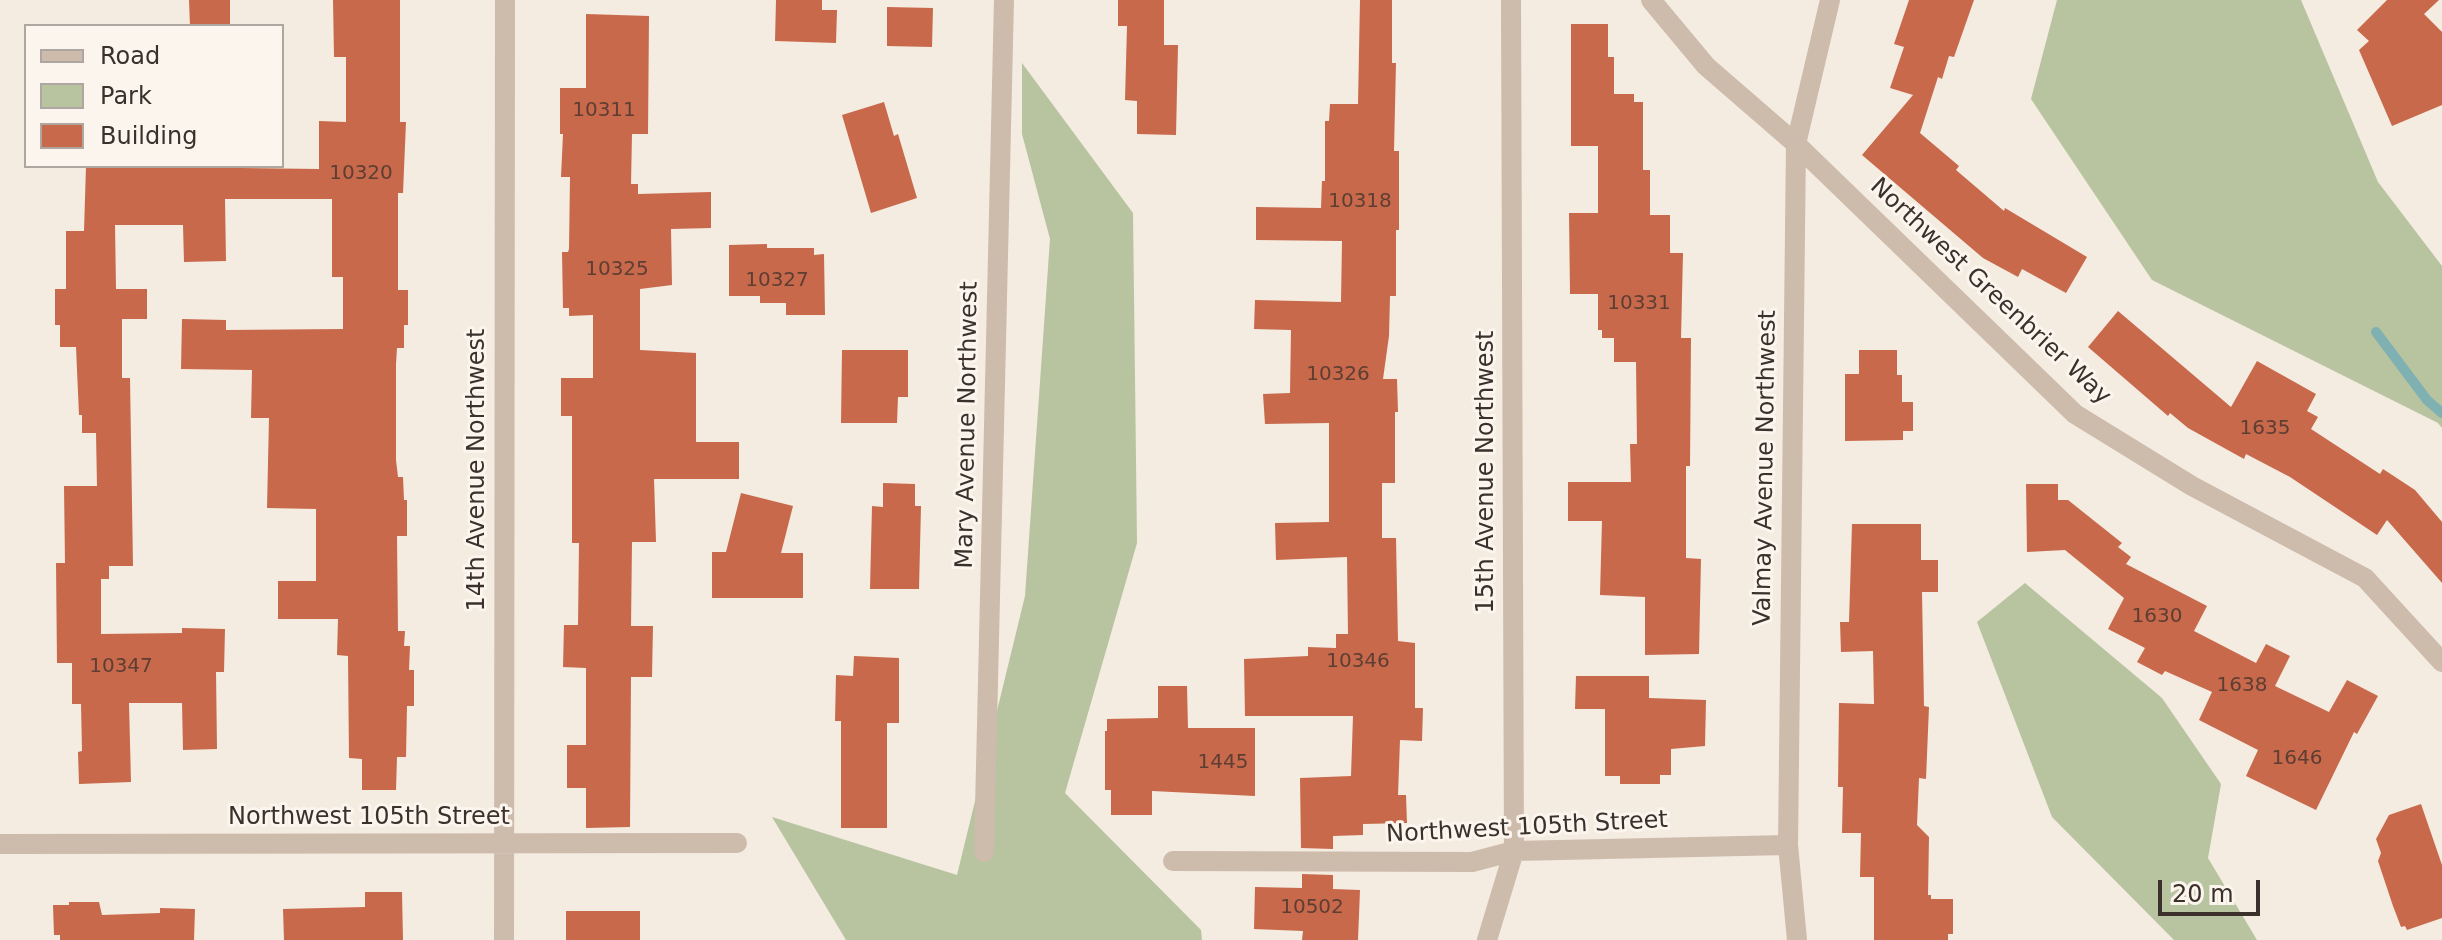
<!DOCTYPE html>
<html>
<head>
<meta charset="utf-8">
<style>
	body { margin:0 }
	#map { position:relative; width:2442px; height:940px; overflow:hidden; background:#f4ebe1; font-family:"DejaVu Sans",sans-serif }
	canvas { display:block }
	.legend { position:absolute; left:24px; top:24px; width:260px; height:144px; box-sizing:border-box; background:#fbf5ee; border:2px solid #aea6a0; margin:0; padding:10px 14px; list-style:none; font-size:24px; color:#3b302b }
	.legend li { display:flex; align-items:center; gap:16px; height:40px }
	.legend b { width:40px; border:2px solid #aea6a0 }
	.scale { position:absolute; left:2158px; top:880px; width:102px; height:36px; box-sizing:border-box; border:4px solid #3b302b; border-top:0; padding-left:10px; font-size:24px; line-height:28px; white-space:nowrap; color:#3b302b; -webkit-text-stroke:6px #fbf5ee; paint-order:stroke }
</style>
</head>
<body>
<div id="map">
<canvas width="2442" height="940"></canvas>
<ul class="legend">
<li><b style="height:10px;background:#cdbbac"></b>Road</li>
<li><b style="height:22px;background:#b8c4a0"></b>Park</li>
<li><b style="height:22px;background:#c8694b"></b>Building</li>
</ul>
<div class="scale">20 m</div>
</div>
<script>
const ctx = document.querySelector('canvas').getContext('2d');
ctx.lineJoin = 'round';
function fillPath(path, color) { ctx.fillStyle = color; ctx.fill(path, 'evenodd'); }
function stroke(path, color, width, dash) { ctx.strokeStyle = color; ctx.lineWidth = width; ctx.lineCap = dash ? 'butt' : 'round'; ctx.setLineDash(dash || []); ctx.stroke(path); }
function write(font, color, halo, rows, align = 'center') {
  ctx.font = font + ' "DejaVu Sans",sans-serif'; ctx.lineWidth = 6; ctx.setLineDash([]); ctx.textBaseline = 'middle'; ctx.strokeStyle = halo; ctx.fillStyle = color; for (const [text, x, y, turn = 0] of rows) {
    ctx.save(); ctx.translate(x, y); ctx.rotate((+turn || 0) * Math.PI / 180); ctx.textAlign = isNaN(turn) ? turn : align; if (halo) ctx.strokeText(text, 0, 0); ctx.fillText(text, 0, 0); ctx.restore();
  }
}
fillPath(new Path2D(`
	M 2057,0 L 2301,0 L 2378,182 L 2442,266 L 2442,428 L 2438,423 L 2152,280 L 2031,99 Z
	M 1022,63 L 1133,213 L 1137,543 L 1065,793 L 1201,930 L 1202,940 L 846,940 L 772,817 L 957,875 L 1025,596 L 1050,239 L 1022,134 Z
	M 2025,583 L 2162,698 L 2221,784 L 2208,858 L 2257,940 L 2174,940 L 2052,817 L 1977,622 Z`), '#b8c4a0');
stroke(new Path2D(`
	M 2376,332 L 2427,400 L 2442,413`), '#7fb0b2', 10);
fillPath(new Path2D(`
	M 189,0 L 230,0 L 230,26 L 190,26 Z
	M 333,0 L 400,0 L 400,122 L 406,122 L 403,193 L 398,193 L 398,290 L 408,290 L 408,325 L 404,325 L 404,348 L 397,348 L 396,364 L 396,460 L 398,477 L 403,477 L 404,500 L 407,500 L 407,536 L 397,536 L 398,631 L 405,631 L 404,646 L 410,646 L 409,670 L 414,670 L 414,706 L 407,706 L 406,757 L 397,757 L 396,790 L 362,790 L 362,759 L 349,758 L 348,656 L 337,655 L 338,619 L 278,619 L 278,581 L 316,581 L 316,509 L 267,508 L 269,418 L 251,418 L 252,370 L 181,369 L 182,319 L 226,320 L 226,330 L 343,329 L 343,277 L 332,277 L 332,199 L 225,199 L 226,261 L 184,262 L 183,225 L 115,225 L 116,289 L 147,289 L 147,319 L 122,319 L 122,378 L 130,378 L 133,566 L 109,566 L 109,579 L 101,579 L 101,634 L 182,633 L 182,628 L 225,629 L 224,672 L 216,672 L 217,749 L 183,750 L 182,703 L 129,703 L 131,782 L 79,784 L 78,752 L 82,751 L 81,704 L 72,704 L 72,663 L 57,663 L 56,563 L 65,563 L 64,486 L 97,486 L 96,433 L 82,433 L 82,415 L 79,415 L 76,347 L 60,347 L 60,325 L 55,325 L 55,289 L 66,289 L 66,231 L 84,231 L 86,166 L 319,169 L 319,121 L 346,122 L 346,57 L 334,57 Z
	M 776,0 L 822,0 L 822,10 L 837,10 L 836,43 L 775,41 Z
	M 1118,0 L 1164,0 L 1164,45 L 1178,45 L 1176,135 L 1137,134 L 1137,101 L 1125,100 L 1127,26 L 1118,26 Z
	M 1360,0 L 1392,0 L 1392,63 L 1396,63 L 1394,151 L 1399,151 L 1399,230 L 1396,230 L 1396,296 L 1390,296 L 1389,336 L 1383,379 L 1397,379 L 1398,412 L 1395,412 L 1395,483 L 1382,483 L 1382,538 L 1396,538 L 1398,641 L 1415,643 L 1415,708 L 1423,708 L 1422,741 L 1400,740 L 1398,795 L 1406,795 L 1407,823 L 1363,824 L 1363,835 L 1333,836 L 1333,849 L 1301,848 L 1300,778 L 1351,776 L 1353,716 L 1245,716 L 1244,659 L 1308,656 L 1308,647 L 1336,648 L 1336,634 L 1348,634 L 1347,557 L 1276,560 L 1275,523 L 1329,522 L 1329,423 L 1265,424 L 1263,394 L 1290,393 L 1291,330 L 1254,329 L 1255,300 L 1341,302 L 1342,241 L 1256,240 L 1256,207 L 1321,208 L 1322,181 L 1325,181 L 1325,121 L 1329,121 L 1330,104 L 1358,104 Z
	M 1909,0 L 1974,0 L 1954,57 L 1949,56 L 1942,79 L 1938,77 L 1920,133 L 1959,166 L 1956,170 L 2004,211 L 2005,208 L 2087,257 L 2066,293 L 2022,269 L 2018,277 L 1983,258 L 1862,155 L 1913,95 L 1890,88 L 1904,47 L 1894,44 Z
	M 2387,0 L 2439,0 L 2424,14 L 2442,32 L 2442,105 L 2392,126 L 2359,50 L 2369,41 L 2357,30 Z
	M 887,7 L 933,8 L 932,47 L 887,46 Z
	M 586,14 L 649,16 L 648,134 L 632,134 L 631,184 L 638,184 L 638,194 L 711,192 L 711,228 L 671,229 L 672,285 L 640,289 L 640,350 L 696,353 L 696,442 L 739,442 L 739,479 L 654,479 L 656,542 L 632,542 L 631,626 L 653,626 L 652,677 L 631,677 L 630,827 L 586,828 L 586,788 L 567,788 L 567,745 L 586,745 L 586,668 L 563,667 L 564,625 L 578,625 L 579,543 L 572,543 L 572,416 L 561,416 L 561,378 L 593,378 L 593,315 L 569,316 L 569,308 L 563,308 L 562,252 L 568,252 L 569,249 L 570,177 L 561,177 L 563,134 L 560,134 L 560,88 L 586,88 Z
	M 1571,24 L 1608,24 L 1608,57 L 1614,57 L 1614,94 L 1634,94 L 1634,102 L 1643,102 L 1643,170 L 1650,170 L 1650,215 L 1670,215 L 1670,253 L 1683,253 L 1681,338 L 1691,338 L 1690,466 L 1686,466 L 1686,558 L 1701,559 L 1699,654 L 1645,655 L 1645,597 L 1600,595 L 1602,521 L 1568,521 L 1568,482 L 1631,482 L 1630,444 L 1637,444 L 1636,362 L 1614,362 L 1614,338 L 1602,338 L 1602,330 L 1598,330 L 1598,294 L 1570,294 L 1569,213 L 1598,213 L 1598,146 L 1571,146 Z
	M 884,102 L 894,136 L 898,134 L 917,198 L 871,213 L 842,115 Z
	M 767,244 L 767,248 L 814,248 L 814,255 L 824,254 L 825,315 L 786,315 L 786,303 L 760,303 L 760,296 L 729,296 L 729,245 Z
	M 2118,311 L 2231,407 L 2257,361 L 2316,394 L 2307,411 L 2318,417 L 2311,429 L 2380,474 L 2383,469 L 2415,490 L 2442,522 L 2442,583 L 2387,520 L 2377,535 L 2290,477 L 2246,454 L 2244,459 L 2188,428 L 2170,413 L 2168,416 L 2088,347 Z
	M 842,350 L 908,350 L 908,397 L 898,397 L 897,423 L 841,423 Z
	M 1859,350 L 1897,350 L 1897,375 L 1902,375 L 1902,402 L 1913,402 L 1913,431 L 1903,431 L 1903,440 L 1845,441 L 1845,374 L 1859,374 Z
	M 883,483 L 915,484 L 915,506 L 921,506 L 919,589 L 870,589 L 872,506 L 883,507 Z
	M 2026,484 L 2058,484 L 2058,500 L 2068,500 L 2122,543 L 2118,547 L 2131,557 L 2126,564 L 2207,606 L 2194,631 L 2256,663 L 2266,644 L 2290,656 L 2275,686 L 2329,712 L 2347,680 L 2378,696 L 2357,734 L 2354,732 L 2316,810 L 2246,776 L 2258,750 L 2199,720 L 2212,692 L 2165,671 L 2162,675 L 2137,662 L 2145,648 L 2108,629 L 2124,598 L 2065,550 L 2027,552 Z
	M 741,493 L 793,506 L 781,553 L 803,553 L 803,598 L 712,598 L 712,552 L 726,552 Z
	M 1852,524 L 1921,524 L 1921,560 L 1938,560 L 1938,592 L 1922,592 L 1924,706 L 1929,707 L 1926,779 L 1919,778 L 1917,825 L 1929,837 L 1928,895 L 1931,895 L 1931,899 L 1953,899 L 1953,934 L 1948,934 L 1948,940 L 1874,940 L 1874,877 L 1860,877 L 1861,833 L 1842,833 L 1843,787 L 1838,787 L 1839,703 L 1874,704 L 1873,651 L 1841,652 L 1840,622 L 1849,622 Z
	M 854,656 L 899,658 L 899,723 L 887,723 L 887,828 L 841,828 L 841,721 L 835,721 L 836,675 L 853,676 Z
	M 1576,676 L 1649,676 L 1649,698 L 1706,700 L 1705,746 L 1671,749 L 1671,775 L 1660,775 L 1660,784 L 1620,784 L 1620,776 L 1605,776 L 1605,709 L 1575,709 Z
	M 1158,686 L 1187,686 L 1188,728 L 1255,728 L 1255,796 L 1152,791 L 1152,815 L 1111,815 L 1111,790 L 1105,790 L 1105,731 L 1107,731 L 1107,719 L 1158,718 Z
	M 2421,804 L 2442,865 L 2442,918 L 2407,930 L 2405,926 L 2401,927 L 2393,906 L 2378,861 L 2381,853 L 2376,839 L 2389,815 Z
	M 1302,874 L 1333,875 L 1333,889 L 1360,890 L 1358,940 L 1302,940 L 1303,931 L 1254,929 L 1255,887 L 1302,888 Z
	M 365,892 L 402,892 L 403,940 L 284,940 L 283,909 L 365,907 Z
	M 69,902 L 99,902 L 102,915 L 160,913 L 160,908 L 195,909 L 194,940 L 60,940 L 60,935 L 54,935 L 53,905 L 69,905 Z
	M 566,911 L 640,911 L 640,940 L 566,940 Z`), '#c8694b');
stroke(new Path2D(`
	M 1651,0 L 1706,66 L 1796,144 L 2075,414 L 2192,486 L 2365,578 L 2442,662
	M 0,844 L 737,843
	M 984,852 L 1004,0
	M 1173,861 L 1472,862 L 1514,851 L 1788,845
	M 504,940 L 505,0
	M 1487,940 L 1514,851 L 1511,0
	M 1797,940 L 1788,845 L 1796,144 L 1830,0`), '#cdbbac', 20);
write('20px', '#5e3e33', null, [
	["10311",604,111],
	["10320",361,174],
	["10318",1360,202],
	["10325",617,270],
	["10327",777,281],
	["10331",1639,304],
	["10326",1338,375],
	["1635",2265,429],
	["1630",2157,617],
	["10346",1358,662],
	["10347",121,667],
	["1638",2242,686],
	["1646",2297,759],
	["1445",1223,763],
	["10502",1312,908]
]);
write('24px', '#3b302b', '#fbf5ee', [
	["Northwest Greenbrier Way",1990,292,43],
	["Mary Avenue Northwest",968,425,-89],
	["Valmay Avenue Northwest",1766,468,-89],
	["14th Avenue Northwest",478,470,-90],
	["15th Avenue Northwest",1487,472,-90],
	["Northwest 105th Street",369,818],
	["Northwest 105th Street",1527,828,-3]
]);
</script>
</body>
</html>
